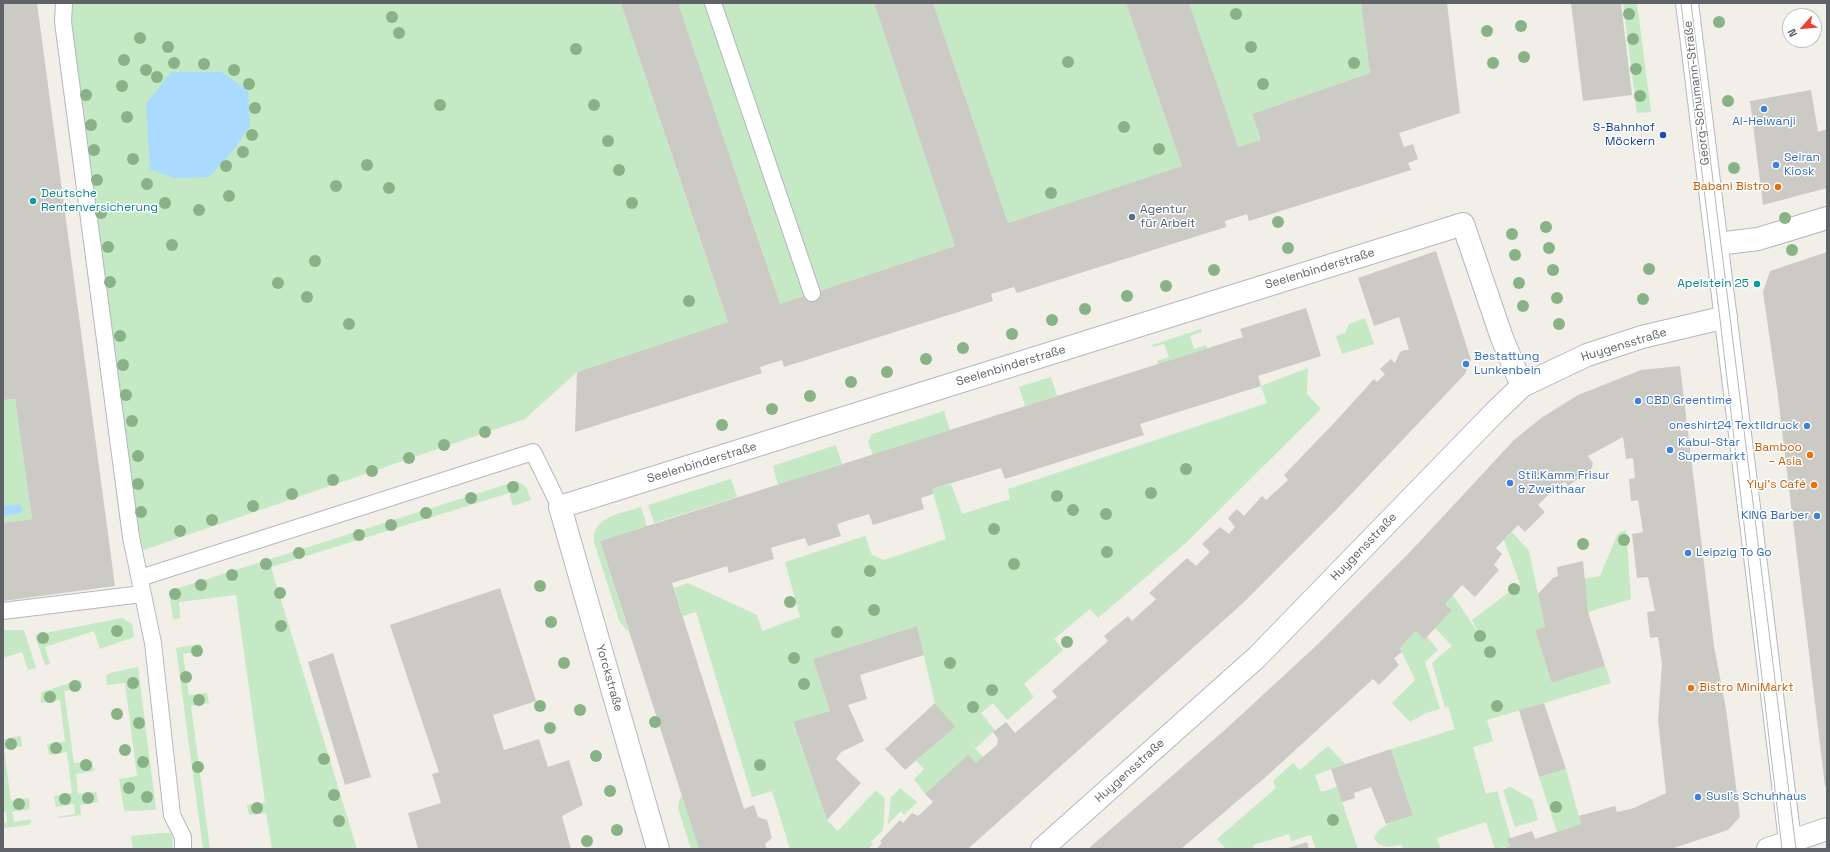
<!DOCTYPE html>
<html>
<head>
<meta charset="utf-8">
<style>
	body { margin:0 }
	#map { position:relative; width:1830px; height:852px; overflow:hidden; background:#f1efe8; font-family:"Space Grotesk",sans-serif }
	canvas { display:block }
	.frame { position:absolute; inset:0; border:4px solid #5f6368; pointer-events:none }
	.north { position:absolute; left:1782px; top:8px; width:40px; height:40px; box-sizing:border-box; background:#fff; border:1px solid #bfc1c3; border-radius:50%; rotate:243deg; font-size:11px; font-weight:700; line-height:16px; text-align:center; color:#5f6368 }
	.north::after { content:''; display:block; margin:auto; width:14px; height:18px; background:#ea4335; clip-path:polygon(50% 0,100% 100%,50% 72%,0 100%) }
</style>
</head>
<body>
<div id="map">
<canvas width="1830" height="852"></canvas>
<div class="frame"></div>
<div class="north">N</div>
</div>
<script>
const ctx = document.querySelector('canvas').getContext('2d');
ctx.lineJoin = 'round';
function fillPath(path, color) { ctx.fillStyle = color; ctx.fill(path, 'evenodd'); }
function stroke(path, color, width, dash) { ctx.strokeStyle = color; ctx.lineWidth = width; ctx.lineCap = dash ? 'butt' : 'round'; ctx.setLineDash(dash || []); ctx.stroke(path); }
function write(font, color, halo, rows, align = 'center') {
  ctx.font = font + ' "Space Grotesk",sans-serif'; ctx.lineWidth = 3; ctx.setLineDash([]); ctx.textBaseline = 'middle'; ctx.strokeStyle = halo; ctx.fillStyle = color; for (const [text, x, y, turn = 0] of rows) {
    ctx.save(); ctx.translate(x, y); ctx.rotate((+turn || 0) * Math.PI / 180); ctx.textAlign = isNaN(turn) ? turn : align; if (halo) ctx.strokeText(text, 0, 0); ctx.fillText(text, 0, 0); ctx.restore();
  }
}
fillPath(new Path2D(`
	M 69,3 L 621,3 L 728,322 L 577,372 L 525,419 L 138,552 Z
	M 678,3 L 874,3 L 955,246 L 780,304 Z
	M 933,3 L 1126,3 L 1182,166 L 1008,223 Z
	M 1187,3 L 1361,3 L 1370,73 L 1252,114 L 1261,140 L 1238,147 Z
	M 1623,3 L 1637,3 L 1651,112 L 1637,113 Z
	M 1365,318 L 1374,344 L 1342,354 L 1336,336 L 1345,333 L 1349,324 Z
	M 1201,329 L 1202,332 L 1190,336 L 1194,349 L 1206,345 L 1207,349 L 1158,364 L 1157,361 L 1169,357 L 1164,344 L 1153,347 L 1152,345 Z
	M 1308,368 L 1307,394 L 1321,409 L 1188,541 L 1098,618 L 1090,609 L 1054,639 L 1063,650 L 1024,684 L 1034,697 L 1007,720 L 993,703 L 981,713 L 995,730 L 976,748 L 968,741 L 984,758 L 976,763 L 968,756 L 925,794 L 914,779 L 924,769 L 916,761 L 954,727 L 935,703 L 917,626 L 813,659 L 830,711 L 793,723 L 827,820 L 838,831 L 876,790 L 885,799 L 883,830 L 871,842 L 873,844 L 868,849 L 790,849 L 772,791 L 752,797 L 696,612 L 683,616 L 674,588 L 688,583 L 757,615 L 762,631 L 800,617 L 785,562 L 865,536 L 872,555 L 884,560 L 946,539 L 932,489 L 951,484 L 962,514 L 1010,499 L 1008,489 L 1267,403 L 1261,386 Z
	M 1051,377 L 1057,396 L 1025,406 L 1019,387 Z
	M 15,399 L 32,519 L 3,523 L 3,400 Z
	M 944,411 L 950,430 L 873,455 L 868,442 L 872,434 Z
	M 836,445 L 842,464 L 778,485 L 773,466 Z
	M 731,479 L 737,497 L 654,523 L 648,505 Z
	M 517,481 L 526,487 L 531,500 L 513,506 L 509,493 L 271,567 L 357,849 L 272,849 L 266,813 L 249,815 L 247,805 L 265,802 L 236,595 L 179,602 L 180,618 L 173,619 L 170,600 L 172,590 Z
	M 641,507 L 647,526 L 600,541 L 628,630 L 626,630 L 619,620 L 594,542 C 592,516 621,514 641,507 Z
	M 1626,530 L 1631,599 L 1588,612 L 1583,579 L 1600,576 L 1618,533 Z
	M 1512,532 L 1529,551 L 1545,627 L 1535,630 L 1553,683 L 1605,666 L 1611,683 L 1487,720 L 1493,741 L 1473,747 L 1486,794 L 1497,791 L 1511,838 L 1507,839 L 1510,846 L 1495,849 L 1486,822 L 1437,838 L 1441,849 L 1403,849 L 1402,845 L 1387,847 L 1379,845 L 1374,838 C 1381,823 1398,820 1413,814 L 1391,749 L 1455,729 L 1448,706 L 1445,707 L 1432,663 L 1452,646 L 1435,628 L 1452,610 L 1445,604 L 1453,595 L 1482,639 L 1472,620 L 1520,584 L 1504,540 Z
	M 122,618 L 132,624 L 134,637 L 100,649 L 94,631 L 45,647 L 50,664 L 45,665 L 35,635 Z
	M 3,630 L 24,630 L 36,668 L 28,670 L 22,652 L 3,658 Z
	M 1416,631 L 1424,640 L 1427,637 L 1438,650 L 1425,662 L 1440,709 L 1426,713 L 1410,722 L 1392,703 L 1415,680 L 1400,648 Z
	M 201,644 L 202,651 L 183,654 L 189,695 L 207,693 L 209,703 L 191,706 L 210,849 L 203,849 L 176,648 Z
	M 138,667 L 156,810 L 126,811 L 124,810 L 119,779 L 137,776 L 125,683 L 107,685 L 106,676 L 110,673 Z
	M 79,680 L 82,682 L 82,688 L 64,691 L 74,763 L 92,761 L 94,771 L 76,774 L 78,794 L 96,792 L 98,802 L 80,805 L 81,815 L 58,818 L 57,817 L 75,814 L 74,804 L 56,807 L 54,796 L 72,793 L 67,752 L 49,755 L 47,744 L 65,742 L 60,700 L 41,703 L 41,695 L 42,692 Z
	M 21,736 L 22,746 L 4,749 L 11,801 L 29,798 L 30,809 L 12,812 L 14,822 L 32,819 L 29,825 L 3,828 L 3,823 L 7,822 L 6,812 L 3,812 L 3,739 Z
	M 1328,746 L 1345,764 L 1315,775 L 1321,792 L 1337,787 L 1358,849 L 1316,849 L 1311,835 L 1291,841 L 1289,834 L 1253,845 L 1253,849 L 1226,849 L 1217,839 L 1276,788 L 1273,781 L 1293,763 L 1300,770 Z
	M 1566,769 L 1581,824 L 1557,832 L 1539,777 Z
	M 1510,787 L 1532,799 L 1538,820 L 1515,827 L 1503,790 Z
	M 900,788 L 917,802 L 904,815 L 901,811 L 888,824 L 891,797 Z
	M 682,796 L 699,849 L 691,849 L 678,808 L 680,797 Z
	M 161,833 L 172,833 L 173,849 L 133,849 L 131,836 Z`), '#c5e8c5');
fillPath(new Path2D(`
	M 171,72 L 221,72 L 248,90 L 250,126 L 232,152 L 209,177 L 174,178 L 150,169 L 146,104 Z`), '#aadaff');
stroke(new Path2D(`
	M 3,511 L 18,509`), '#aadaff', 9);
fillPath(new Path2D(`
	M 3,3 L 37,3 L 115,586 L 3,601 L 3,523 L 32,519 L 15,399 L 3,400 Z
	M 621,3 L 678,3 L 780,304 L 955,246 L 874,3 L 933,3 L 1008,223 L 1182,166 L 1126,3 L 1189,3 L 1238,147 L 1261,140 L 1252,114 L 1370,73 L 1361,3 L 1447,3 L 1460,113 L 1399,133 L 1404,147 L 1413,144 L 1418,159 L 1408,163 L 1411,170 L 1249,221 L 1247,214 L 1225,221 L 1226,227 L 1017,293 L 1014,287 L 991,294 L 993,301 L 784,367 L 782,360 L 760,367 L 762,373 L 575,432 L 577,372 L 728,322 Z
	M 1571,3 L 1621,3 L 1632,95 L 1583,101 Z
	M 1811,90 L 1818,132 L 1827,129 L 1827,188 L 1763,205 L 1750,101 Z
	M 1436,251 L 1471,360 L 1465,374 L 1338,508 L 1242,604 L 970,847 L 967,849 L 876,849 L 882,843 L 880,841 L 900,820 L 903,823 L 912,813 L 918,816 L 933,802 L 925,794 L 968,755 L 976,763 L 997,745 L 998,739 L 993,732 L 1006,722 L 1015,733 L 1057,697 L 1052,691 L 1108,641 L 1104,636 L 1128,616 L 1132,621 L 1156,599 L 1149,593 L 1187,558 L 1196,566 L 1210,552 L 1202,544 L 1220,527 L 1229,534 L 1235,527 L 1228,518 L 1237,509 L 1244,516 L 1262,496 L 1266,500 L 1288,480 L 1284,475 L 1335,422 L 1374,379 L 1377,382 L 1385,374 L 1380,369 L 1391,359 L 1395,363 L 1400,352 L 1405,350 L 1409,350 L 1399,317 L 1374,326 L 1358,278 Z
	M 1827,252 L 1827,787 L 1825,786 L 1777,389 L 1763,292 L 1770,271 Z
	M 1306,308 L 1321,356 L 1258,376 L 1261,386 L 1140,424 L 1144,435 L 1005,479 L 1001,468 L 932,489 L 933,494 L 921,498 L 924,509 L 873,525 L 869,514 L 837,524 L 841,536 L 808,546 L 805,538 L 780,545 L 771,548 L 774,559 L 729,573 L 727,566 L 672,583 L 744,809 L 754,805 L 758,817 L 767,820 L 772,838 L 765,844 L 767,849 L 699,849 L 600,541 L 1243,337 L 1240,329 Z
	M 1680,366 L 1714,646 L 1726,709 L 1740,817 L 1728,830 L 1671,849 L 1502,849 L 1510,846 L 1507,839 L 1511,838 L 1532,831 L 1535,839 L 1581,824 L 1579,816 L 1615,806 L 1617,812 L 1634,808 L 1666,793 L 1658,720 L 1662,664 L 1658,637 L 1650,638 L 1647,612 L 1655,611 L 1648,577 L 1637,578 L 1632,534 L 1643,532 L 1638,500 L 1631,501 L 1629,479 L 1635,478 L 1633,458 L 1626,459 L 1623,437 L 1588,456 L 1593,463 L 1591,470 L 1568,486 L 1565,482 L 1552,491 L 1538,505 L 1545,512 L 1525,532 L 1518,525 L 1496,548 L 1502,554 L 1494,565 L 1499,570 L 1475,597 L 1462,585 L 1445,604 L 1452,610 L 1424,640 L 1416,631 L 1400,648 L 1402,652 L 1394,658 L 1399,665 L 1379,685 L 1373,679 L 1268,775 L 1181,849 L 1088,849 L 1227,728 L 1318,644 L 1410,552 L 1514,440 L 1541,418 L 1578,395 L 1641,370 Z
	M 1583,561 L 1588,612 L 1605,666 L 1552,683 L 1535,630 L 1545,627 L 1538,594 L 1553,578 L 1558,576 L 1557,567 Z
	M 500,588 L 536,701 L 493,715 L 504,750 L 539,739 L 548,767 L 569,760 L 583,805 L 562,816 L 571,849 L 418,849 L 408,813 L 441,803 L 432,774 L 439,772 L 390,625 Z
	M 917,626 L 924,655 L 860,675 L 867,699 L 848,705 L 864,741 L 841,752 L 836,759 L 861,783 L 827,820 L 793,722 L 830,711 L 813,659 Z
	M 333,653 L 371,777 L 345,785 L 308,662 Z
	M 935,703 L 955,727 L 905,770 L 885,749 Z
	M 1544,703 L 1566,769 L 1539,777 L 1519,710 Z
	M 1391,749 L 1413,815 L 1386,824 L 1371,787 L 1354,793 L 1355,798 L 1342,802 L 1331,769 Z
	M 1307,842 L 1309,849 L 1285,849 Z`), '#cccac5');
const service = new Path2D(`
	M 64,3 L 63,22 L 131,537 L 153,643 L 172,815 L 183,837 L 183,849
	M 713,3 L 812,293
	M 140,578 L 533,452 L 560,507
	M 3,611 L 142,594`);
const minor = new Path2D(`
	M 1717,244 L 1758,239 L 1827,218
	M 658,849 L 560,507 L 1463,224 L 1502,338 L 1522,386
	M 1042,849 L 1257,657 L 1496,411 L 1522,386 L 1587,355 L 1642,337 L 1726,317
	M 1768,849 L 1827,829`);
const secondary = new Path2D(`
	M 1687,3 L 1791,849`);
stroke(service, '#b5b8bc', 18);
stroke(minor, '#b5b8bc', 24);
stroke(secondary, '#b6babf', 24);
stroke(service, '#fff', 16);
stroke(minor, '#fff', 22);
stroke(secondary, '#fff', 22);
stroke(new Path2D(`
	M 1681,3 L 1720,319 L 1782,849
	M 1691,3 L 1796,849`), '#b6b7b8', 1);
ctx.fillStyle = '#89b387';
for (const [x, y] of [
	[1236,14],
	[1629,14],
	[392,17],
	[1719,22],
	[1521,26],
	[1487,31],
	[399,33],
	[140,38],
	[1633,39],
	[168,47],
	[1251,47],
	[576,49],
	[1524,57],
	[124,60],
	[1068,62],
	[174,63],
	[1354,63],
	[1493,63],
	[204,64],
	[1636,69],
	[146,70],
	[234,70],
	[157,77],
	[249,84],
	[1263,84],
	[122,86],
	[86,95],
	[1640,96],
	[1728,101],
	[440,105],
	[594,105],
	[255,108],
	[127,117],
	[91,125],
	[1124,127],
	[252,135],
	[608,141],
	[1159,149],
	[94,150],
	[243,152],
	[133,159],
	[367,165],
	[226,166],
	[1734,168],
	[619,170],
	[97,180],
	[147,184],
	[336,186],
	[389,188],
	[1051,193],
	[229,196],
	[165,203],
	[632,203],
	[199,210],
	[101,213],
	[1785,218],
	[1278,222],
	[1546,227],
	[1512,234],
	[172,245],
	[108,247],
	[1288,248],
	[1549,248],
	[1792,250],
	[1515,255],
	[315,261],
	[1649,269],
	[1214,270],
	[1553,270],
	[110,282],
	[278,283],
	[1519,283],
	[1166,286],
	[1127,296],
	[307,297],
	[1557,298],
	[1643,299],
	[689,301],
	[1523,306],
	[1085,309],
	[1052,320],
	[349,324],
	[1559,324],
	[1012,334],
	[120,336],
	[963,348],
	[926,359],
	[123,365],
	[887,372],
	[851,382],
	[126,395],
	[810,396],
	[772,409],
	[132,421],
	[722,425],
	[485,432],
	[444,445],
	[138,456],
	[409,458],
	[1186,469],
	[372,471],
	[333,480],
	[138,484],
	[513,487],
	[1151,493],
	[292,494],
	[1057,496],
	[471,498],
	[253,506],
	[1073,510],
	[141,512],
	[426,513],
	[1106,514],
	[212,520],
	[391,525],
	[994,529],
	[180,531],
	[359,535],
	[1624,540],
	[1583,544],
	[1107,552],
	[299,553],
	[266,564],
	[1014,564],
	[870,571],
	[232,575],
	[201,585],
	[540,586],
	[1514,589],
	[280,593],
	[175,594],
	[790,602],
	[874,610],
	[551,622],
	[281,626],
	[117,631],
	[837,632],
	[1480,636],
	[43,638],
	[1067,642],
	[197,651],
	[1490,652],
	[794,658],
	[564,663],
	[950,663],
	[186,677],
	[133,683],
	[804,684],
	[75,686],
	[992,690],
	[50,697],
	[199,700],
	[540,706],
	[1497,706],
	[973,707],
	[580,710],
	[117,714],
	[655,722],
	[139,723],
	[550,728],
	[11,744],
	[56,748],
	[125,750],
	[596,756],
	[324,759],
	[143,762],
	[86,765],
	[760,765],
	[198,767],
	[129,788],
	[610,791],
	[334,795],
	[147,797],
	[88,798],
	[65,799],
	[19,804],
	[1556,807],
	[257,808],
	[1333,820],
	[339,821],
	[617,830],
	[587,841]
]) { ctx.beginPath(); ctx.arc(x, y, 6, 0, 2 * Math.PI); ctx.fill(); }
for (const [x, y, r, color] of [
	[1764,109,4,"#3f7fe0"],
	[1663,135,4,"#1a4fb4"],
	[1776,165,4,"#3f7fe0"],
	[1778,187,4,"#e8710a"],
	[33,201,4,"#0f9aa8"],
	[1132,217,4,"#5c6f8a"],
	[1757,284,4,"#0f9aa8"],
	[1466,364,4,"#3f7fe0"],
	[1638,401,4,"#3f7fe0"],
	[1807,426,4,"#3f7fe0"],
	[1670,450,4,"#3f7fe0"],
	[1810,455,4,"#e8710a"],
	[1510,483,4,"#3f7fe0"],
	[1814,485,4,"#e8710a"],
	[1817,516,4,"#3f7fe0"],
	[1688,553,4,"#3f7fe0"],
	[1691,688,4,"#e8710a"],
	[1698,797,4,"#3f7fe0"]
]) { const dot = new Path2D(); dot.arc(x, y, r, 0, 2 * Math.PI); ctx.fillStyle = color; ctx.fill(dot); stroke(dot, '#fff', 1.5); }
write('12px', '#5f6368', '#fff', [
	["Georg-Schumann-Straße",1697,93,-97],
	["Seelenbinderstraße",1320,269,-17],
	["Huygensstraße",1624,345,-17],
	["Seelenbinderstraße",1011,366,-17],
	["Seelenbinderstraße",702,463,-17],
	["Huygensstraße",1364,547,-46],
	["Yorckstraße",609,678,74],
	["Huygensstraße",1130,771,-42]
]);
write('12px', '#366cbe', '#fff', [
	["Al-Helwanji",1764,122,"center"],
	["Seiran",1784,158],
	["Kiosk",1784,172],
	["Bestattung",1474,357],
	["Lunkenbein",1474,371],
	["CBD Greentime",1646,401],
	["oneshirt24 Textildruck",1799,426,"right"],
	["Kabul-Star",1678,443],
	["Supermarkt",1678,457],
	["Stil.Kamm Frisur",1518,476],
	["& Zweithaar",1518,490],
	["KING Barber",1809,516,"right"],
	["Leipzig To Go",1696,553],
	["Susi's Schuhhaus",1706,797]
], 'left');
write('12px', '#164399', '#fff', [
	["S-Bahnhof",1655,128],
	["Möckern",1655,142]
], 'right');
write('12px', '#c56008', '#fff', [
	["Babani Bistro",1770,187],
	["Bamboo",1802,448],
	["– Asia",1802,462],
	["Yiyi's Café",1806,485],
	["Bistro MiniMarkt",1699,688,"left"]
], 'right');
write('12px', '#0d838f', '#fff', [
	["Deutsche",41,194],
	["Rentenversicherung",41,208],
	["Apelstein 25",1749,284,"right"]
], 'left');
write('12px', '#4e5e75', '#fff', [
	["Agentur",1140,210],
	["für Arbeit",1140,224]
], 'left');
</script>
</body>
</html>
